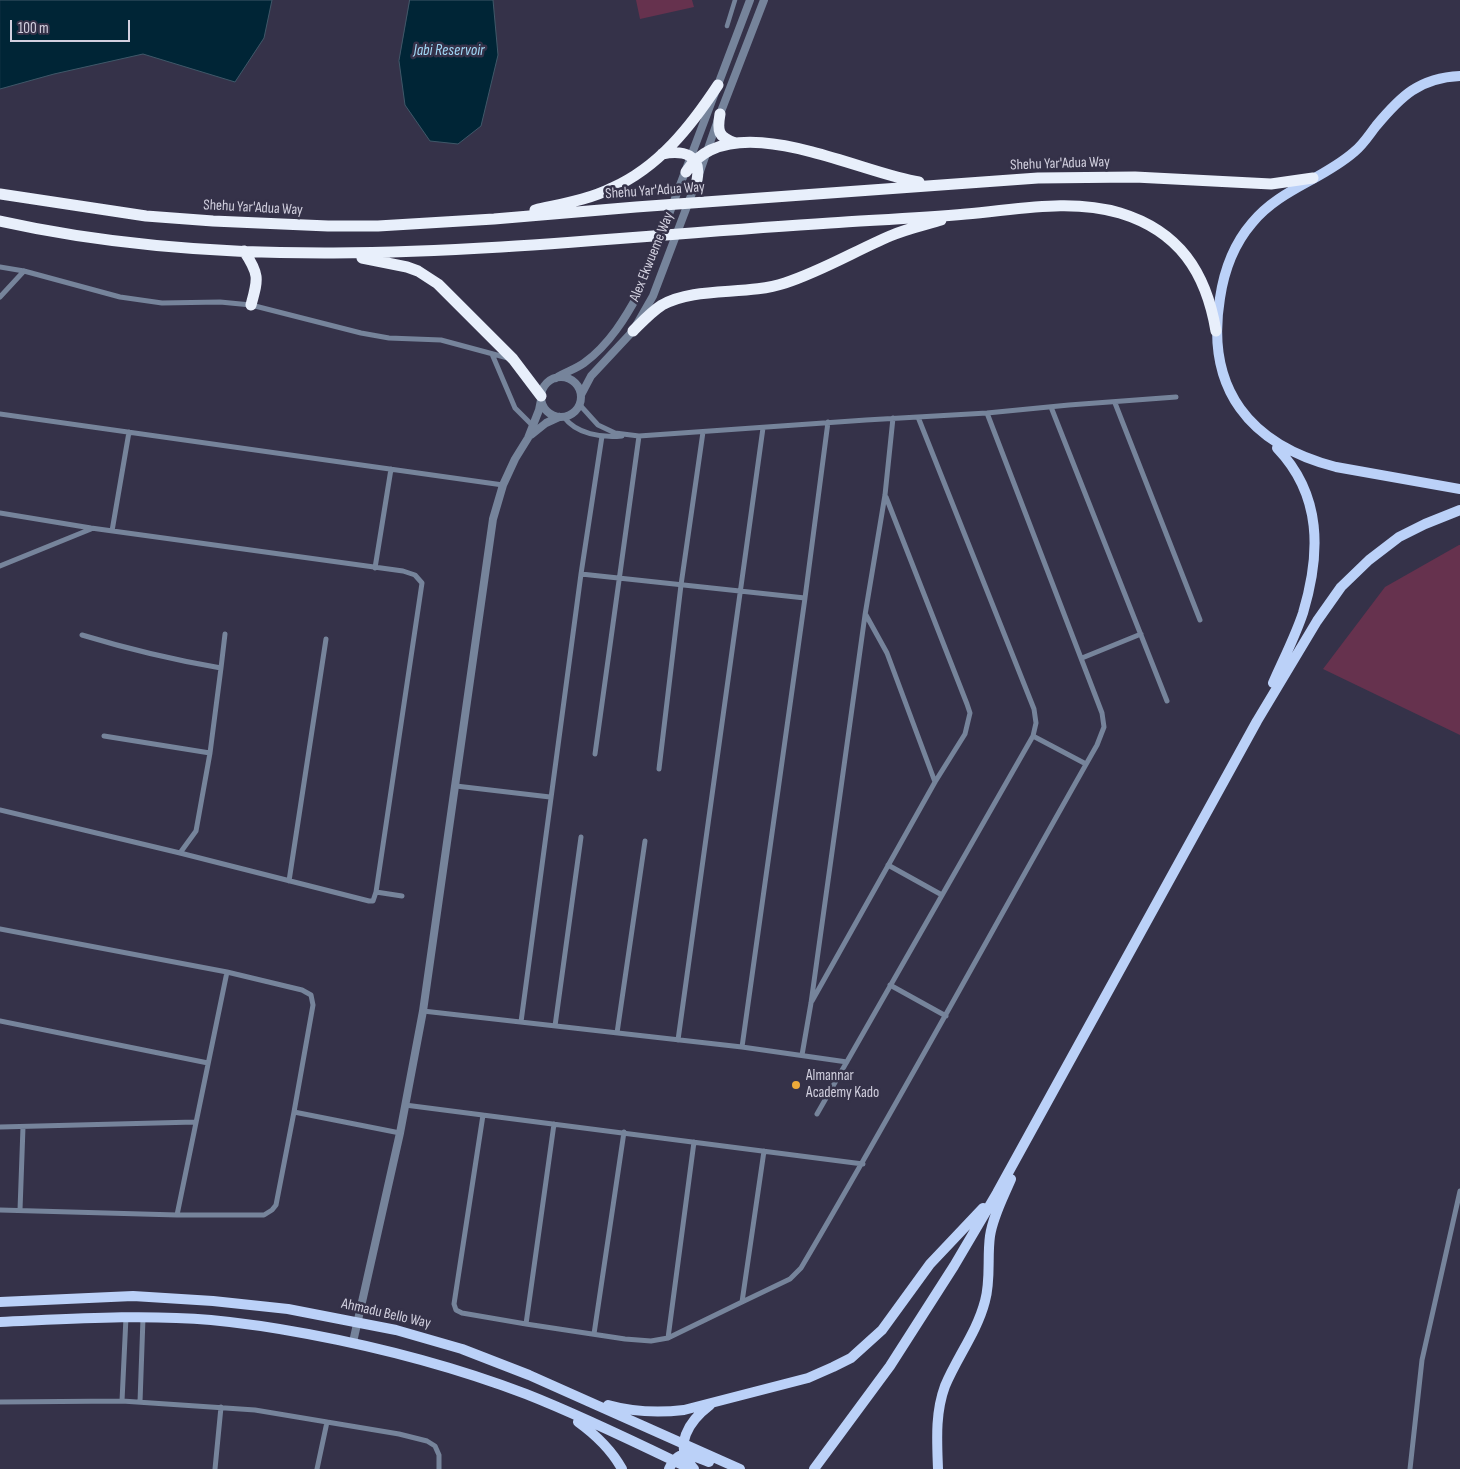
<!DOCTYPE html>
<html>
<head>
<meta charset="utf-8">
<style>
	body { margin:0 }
	#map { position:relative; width:1460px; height:1469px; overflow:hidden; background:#353249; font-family:"Sofia Sans Condensed",sans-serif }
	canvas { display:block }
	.scale { position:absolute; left:10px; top:20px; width:120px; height:22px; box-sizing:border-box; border:2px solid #d2d0df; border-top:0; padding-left:6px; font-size:15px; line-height:18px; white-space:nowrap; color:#d2d0df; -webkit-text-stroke:4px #353249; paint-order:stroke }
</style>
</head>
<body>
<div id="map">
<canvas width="1460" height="1469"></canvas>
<div class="scale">100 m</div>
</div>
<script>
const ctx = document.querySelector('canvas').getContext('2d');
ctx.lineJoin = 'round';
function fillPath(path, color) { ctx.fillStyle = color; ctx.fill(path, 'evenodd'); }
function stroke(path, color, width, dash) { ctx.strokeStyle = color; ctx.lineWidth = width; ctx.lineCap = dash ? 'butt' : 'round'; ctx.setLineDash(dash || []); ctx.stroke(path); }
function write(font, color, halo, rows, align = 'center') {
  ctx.font = font + ' "Sofia Sans Condensed",sans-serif'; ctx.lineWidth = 5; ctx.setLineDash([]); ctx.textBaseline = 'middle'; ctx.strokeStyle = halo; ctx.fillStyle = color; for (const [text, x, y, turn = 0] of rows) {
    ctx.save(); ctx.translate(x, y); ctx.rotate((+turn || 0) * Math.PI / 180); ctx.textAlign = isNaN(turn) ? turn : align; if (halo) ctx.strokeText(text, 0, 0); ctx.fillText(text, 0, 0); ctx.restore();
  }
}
fillPath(new Path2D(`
	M 636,0 L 692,0 L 694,7 L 640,19 Z
	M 1459,545 L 1460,545 L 1460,735 L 1323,669 L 1385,587 Z`), '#66324e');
const water = new Path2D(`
	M 0,0 L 272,0 L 264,38 L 235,82 L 143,54 L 54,74 L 0,89 Z
	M 410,0 L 493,0 L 498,55 L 481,126 L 458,144 L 430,141 L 405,105 L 399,61 Z`);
fillPath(water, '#002536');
stroke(water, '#3f5869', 1);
stroke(new Path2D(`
	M 727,26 L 735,0`), '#76849b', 4.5);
stroke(new Path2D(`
	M 0,267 L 24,271 L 120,297 L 162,303 L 220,302 L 251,305 L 361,333 L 389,338 L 441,340 L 508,358
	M 0,297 L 24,271
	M 492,354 L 515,408 L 533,426
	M 1115,403 L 1200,620
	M 579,404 L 598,425 L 615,433 L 639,436 L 866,420 L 987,413 L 1069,405 L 1176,397
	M 1051,407 L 1167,701
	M 0,414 L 503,485
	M 564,417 C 576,434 602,438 622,436
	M 918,417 L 1034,709 L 1036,723 L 1033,736 L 1086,764
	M 0,513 L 91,528 L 403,571 L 415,575 L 422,583 L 376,892 L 373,901 L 369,901 L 180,853 L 0,810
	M 112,531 L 129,432
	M 0,566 L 91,529
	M 375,568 L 391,469
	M 581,574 L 805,598
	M 866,615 L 887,653 L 935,782
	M 82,635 C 128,649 174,660 221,668 L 210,753 L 196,831 L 180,853
	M 1082,658 L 1141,634
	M 221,668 L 225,634
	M 104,736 L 210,753
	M 595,754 L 639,436
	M 659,769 L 681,585 L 703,432
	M 456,786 L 550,797
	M 888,865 L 942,895
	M 289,881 L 326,639
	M 376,892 L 402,896
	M 0,929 L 227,972 L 302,990 L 311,995 L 313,1005 L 294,1112 L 276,1205 L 272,1210 L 264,1215 L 177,1215 L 0,1210
	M 890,985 L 946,1016
	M 812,1001 L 935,782 L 965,734 L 970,713 L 967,704 L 886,497
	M 423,1011 L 742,1047 L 847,1062
	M 0,1021 L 208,1063
	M 521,1022 L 581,574 L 602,436
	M 555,1026 L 581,837
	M 617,1033 L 645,841
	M 678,1040 L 763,428
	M 742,1047 L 805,598 L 828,422
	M 802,1055 L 811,1003 L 865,615 L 885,495 L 893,418
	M 405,1105 L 863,1164
	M 294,1112 L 400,1133
	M 817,1114 L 1033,736
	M 483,1115 L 454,1304 L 456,1310 L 462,1313 L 526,1324 L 625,1339 L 651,1341 L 668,1338 L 742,1302 L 790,1279 L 801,1268 C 903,1095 998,919 1097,745 L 1104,727 L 1102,713 L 987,413
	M 0,1127 L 195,1122
	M 20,1210 L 23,1127
	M 177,1215 L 227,972
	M 742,1302 L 764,1151
	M 526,1324 L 554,1124
	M 594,1334 L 624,1132
	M 668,1338 L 694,1142
	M 122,1401 L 126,1317
	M 0,1402 L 122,1401 L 255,1410 L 399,1434 L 427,1441 L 435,1446 L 439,1455 L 439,1469
	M 140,1402 L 143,1318
	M 215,1469 L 221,1407
	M 317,1469 L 327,1422
	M 1410,1469 L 1422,1360 L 1460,1191`), '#76849b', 5);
stroke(new Path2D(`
	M541 397a20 20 0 1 1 40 0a20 20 0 1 1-40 0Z
	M 556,378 C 565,372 576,369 584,363 C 609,345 626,317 640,291 L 750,0
	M 581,395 L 591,376 L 633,331 L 653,296 L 697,180 L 720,114 L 764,0
	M 531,435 L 546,423 L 559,417
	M 353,1342 L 400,1133 L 423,1011 L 493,519 L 503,485 L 515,459 L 528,438 L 539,410 L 541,400`), '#76849b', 8);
stroke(new Path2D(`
	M 1460,76 C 1419,78 1401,96 1376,126 C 1369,135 1363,145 1354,152 C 1322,180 1280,189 1252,223 C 1234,244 1224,271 1220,298 C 1205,389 1250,445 1336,467 L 1460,489
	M 1273,683 C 1283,660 1295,637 1303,613 C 1321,553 1322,495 1277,448
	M 0,1302 L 133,1296 L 213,1301 L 288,1309 L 396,1330 L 462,1349 L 529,1375 L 740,1469
	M 0,1322 C 70,1319 141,1314 211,1320 C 243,1323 276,1328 308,1334 C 383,1348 455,1367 526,1394 C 582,1416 637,1443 691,1469
	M 608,1405 C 633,1412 658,1413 684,1410 L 808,1378 L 833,1367 L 851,1358 L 882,1330 L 930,1264 L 983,1208
	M 578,1422 C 596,1435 611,1449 622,1469
	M 669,1469 C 679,1447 691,1455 709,1462
	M 694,1469 C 672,1446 689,1421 710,1405
	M 814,1469 L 890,1366 L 954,1266 L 997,1193 L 1257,721 L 1317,621 L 1341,587 L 1369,560 L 1399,537 L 1425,524 L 1460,510
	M 938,1469 C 937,1441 935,1413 945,1386 C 957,1357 977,1332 985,1301 C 991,1280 987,1257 990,1236 C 993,1216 1003,1198 1011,1179`), '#bbd1f8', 10);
stroke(new Path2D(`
	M 720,114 C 717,131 718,137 735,143
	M 662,154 C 683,150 702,154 697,180
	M 686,172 C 729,104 859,173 919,182
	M 0,194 L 146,216 L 213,221 L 328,226 L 378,226 L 494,219 L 636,207 L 1038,178 L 1135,177 L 1271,184 L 1313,178
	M 535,210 C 561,204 588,200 612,188 C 659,167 691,126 718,85
	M 0,221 C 274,282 554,240 830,223 C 876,220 921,218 966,214 C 1016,210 1070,198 1120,213 C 1179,231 1206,272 1216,331
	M 244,251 C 260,275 258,279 251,305
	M 362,258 L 407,267 L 418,271 L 438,284 L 513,359 L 541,396
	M 633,331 C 642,322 651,312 662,305 C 696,286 746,296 785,283 C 822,271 855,251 890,236 C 906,229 924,225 941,220`), '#e8effb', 11);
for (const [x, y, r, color] of [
	[796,1085,5,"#eca93a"]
]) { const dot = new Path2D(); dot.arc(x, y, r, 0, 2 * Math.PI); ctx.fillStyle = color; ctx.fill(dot); stroke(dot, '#353249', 2); }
write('15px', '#d2d0df', '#353249', [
	["Shehu Yar'Adua Way",1060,164,-2],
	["Shehu Yar'Adua Way",655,191,-4],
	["Shehu Yar'Adua Way",253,208,3],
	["Alex Ekwueme Way",652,257,-68],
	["Ahmadu Bello Way",386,1314,13]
]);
write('15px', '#d2d0df', '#353249', [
	["Almannar",806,1076],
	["Academy Kado",806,1093]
], 'left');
write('italic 16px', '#a1d8f6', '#353249', [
	["Jabi Reservoir",449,51]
]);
</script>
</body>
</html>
